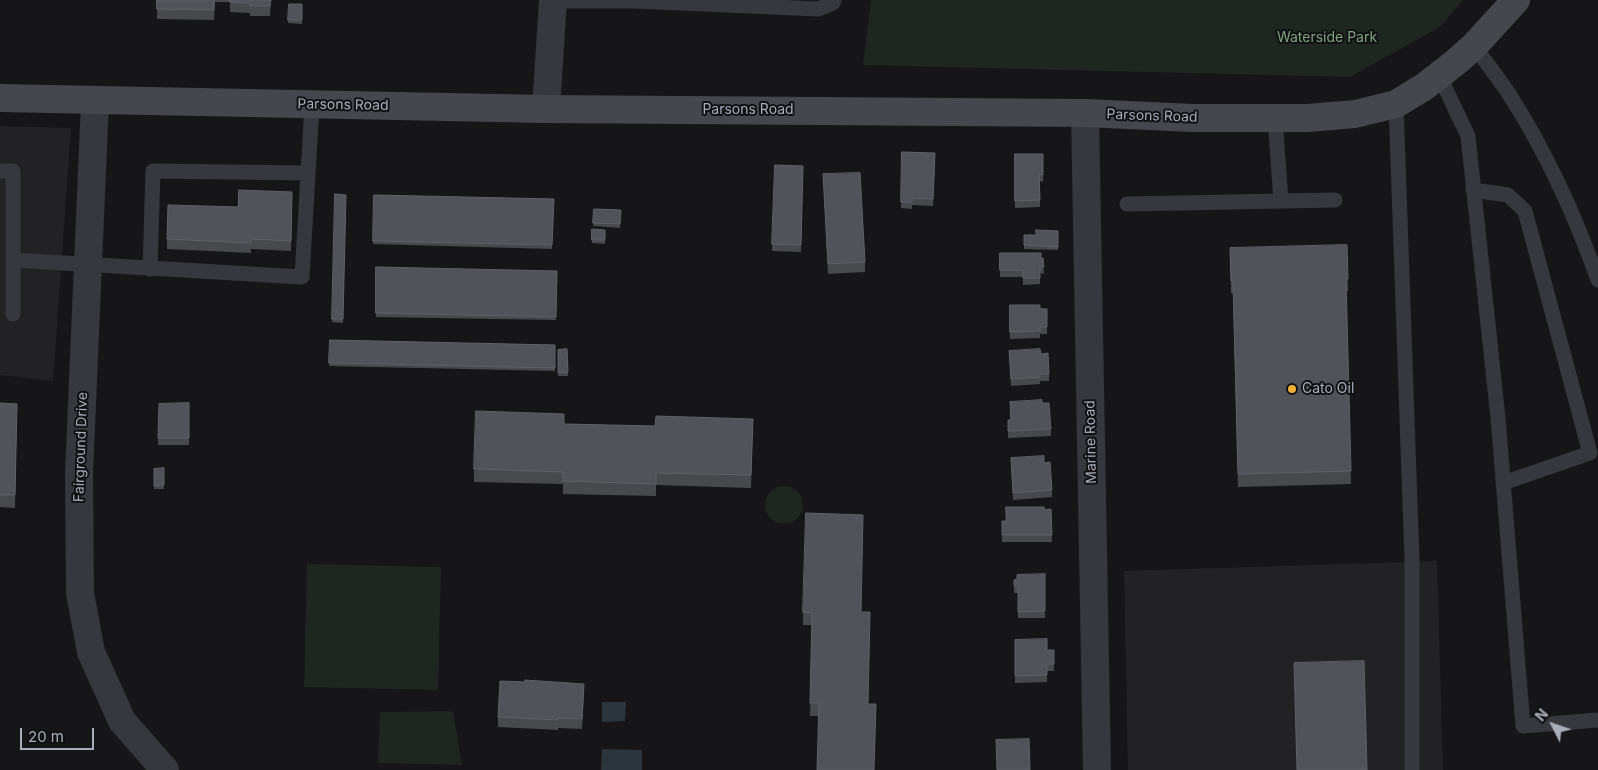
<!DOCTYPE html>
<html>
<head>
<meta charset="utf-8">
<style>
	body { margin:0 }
	#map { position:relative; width:1598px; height:770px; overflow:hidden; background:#161618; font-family:Inter,sans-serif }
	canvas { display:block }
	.north { position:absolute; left:1528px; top:700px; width:50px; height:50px; -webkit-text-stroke:4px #111113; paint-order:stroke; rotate:311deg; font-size:14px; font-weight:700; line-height:20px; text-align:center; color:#a8adb8 }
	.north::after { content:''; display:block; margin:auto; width:18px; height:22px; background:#a8adb8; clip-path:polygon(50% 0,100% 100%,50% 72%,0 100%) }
	.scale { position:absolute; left:20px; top:728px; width:74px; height:22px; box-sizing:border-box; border:2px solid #a8adb8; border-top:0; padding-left:6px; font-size:15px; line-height:18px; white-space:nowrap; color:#a8adb8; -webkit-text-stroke:4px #111113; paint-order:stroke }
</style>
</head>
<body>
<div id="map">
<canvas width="1598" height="770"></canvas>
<div class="north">N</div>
<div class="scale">20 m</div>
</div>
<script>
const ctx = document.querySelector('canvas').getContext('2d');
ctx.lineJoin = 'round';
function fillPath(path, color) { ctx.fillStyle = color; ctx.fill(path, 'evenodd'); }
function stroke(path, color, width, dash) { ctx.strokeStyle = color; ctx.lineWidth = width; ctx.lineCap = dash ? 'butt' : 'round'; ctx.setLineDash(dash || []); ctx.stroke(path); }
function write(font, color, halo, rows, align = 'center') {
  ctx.font = font + ' Inter,sans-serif'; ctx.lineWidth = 4; ctx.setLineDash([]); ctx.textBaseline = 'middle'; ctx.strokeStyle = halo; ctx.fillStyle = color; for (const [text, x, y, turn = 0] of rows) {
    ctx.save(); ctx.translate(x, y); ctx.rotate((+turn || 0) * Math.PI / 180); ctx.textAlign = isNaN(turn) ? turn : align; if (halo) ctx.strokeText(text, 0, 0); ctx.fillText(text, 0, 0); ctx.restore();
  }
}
fillPath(new Path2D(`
	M 0,126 L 71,128 L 53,381 L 0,375 Z
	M 1437,561 L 1443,770 L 1128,770 L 1124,571 Z`), '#222225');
fillPath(new Path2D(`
	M 871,0 L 1463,0 L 1440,27 L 1350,77 L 863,65 Z
	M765 505a19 19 0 1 1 38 0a19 19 0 1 1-38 0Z
	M 307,564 L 441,567 L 438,690 L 304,687 Z
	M 453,711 L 462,765 L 378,763 L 380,712 Z`), '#1e261f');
fillPath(new Path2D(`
	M 602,702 L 626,702 L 625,721 L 602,722 Z
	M 602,749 L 642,750 L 642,770 L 601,770 Z`), '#2c353c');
stroke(new Path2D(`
	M 553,1 L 635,1 L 818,9 L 833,3 L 834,0
	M 1474,46 C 1487,64 1502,82 1514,102 C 1549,158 1576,218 1598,280
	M 1439,75 L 1468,136 L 1498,418 L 1523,726 L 1598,720
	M 1396,104 L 1412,560 L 1412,770
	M 1275,118 L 1281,201
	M 0,171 L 13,171 L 13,314
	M 1473,190 L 1508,195 L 1525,211 L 1590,453 L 1503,483
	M 1127,204 L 1335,200
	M 13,260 L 302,277 L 312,105
	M 150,269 L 153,171 L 308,173`), '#37383d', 15);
stroke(new Path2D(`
	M 95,101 L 79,473 L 80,593 L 91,652 L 122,721 L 165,770
	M 546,109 L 553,0
	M 1085,113 L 1097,770`), '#37383d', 28);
stroke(new Path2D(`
	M 0,98 L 546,109 L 1085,113 L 1193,118 L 1308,118 L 1355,114 L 1396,104 L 1424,87 L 1456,62 L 1474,46 L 1516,0`), '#45474d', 28);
fillPath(new Path2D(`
	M 157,0 L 271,0 L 270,16 L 250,16 L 250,13 L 230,12 L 230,2 L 215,2 L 214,20 L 157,19 Z
	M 289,4 L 302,4 L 302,24 L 288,23 Z
	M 902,152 L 935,153 L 933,206 L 912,205 L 912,209 L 901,208 Z
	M 1015,154 L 1043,154 L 1043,182 L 1040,181 L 1040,207 L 1015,208 Z
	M 775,165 L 803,166 L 801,252 L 772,251 Z
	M 823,174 L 865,262 L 865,272 L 828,274 Z
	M 292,192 L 291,251 L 251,249 L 251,253 L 167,249 L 167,239 L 238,207 Z
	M 335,194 L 346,195 L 343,323 L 332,322 Z
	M 374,195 L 554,199 L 552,249 L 373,244 Z
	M 594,209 L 621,210 L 620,228 L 593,226 Z
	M 592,229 L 605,230 L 605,244 L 592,243 Z
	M 1058,231 L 1058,250 L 1024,249 L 1024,235 L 1036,235 Z
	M 1347,245 L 1348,291 L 1346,291 L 1351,484 L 1238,487 L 1233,294 L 1231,293 L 1230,248 Z
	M 1000,253 L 1043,258 L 1044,274 L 1040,273 L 1040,284 L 1023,285 L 1023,277 L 1000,277 Z
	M 376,267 L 557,271 L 556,320 L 376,317 Z
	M 1010,305 L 1047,309 L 1047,334 L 1040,334 L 1040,338 L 1010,339 Z
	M 330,340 L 555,345 L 555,371 L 329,366 Z
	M 567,349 L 568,376 L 558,376 L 558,350 Z
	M 1009,351 L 1041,354 L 1049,374 L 1049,381 L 1040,381 L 1040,384 L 1011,386 Z
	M 1010,402 L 1042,403 L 1051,429 L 1051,436 L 1008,438 L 1008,420 L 1011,420 Z
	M 0,403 L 17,404 L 15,508 L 0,507 Z
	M 189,403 L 189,445 L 158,445 L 159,404 Z
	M 753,419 L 751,488 L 656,485 L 656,496 L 563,494 L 563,484 L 474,482 L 474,469 L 564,424 L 655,426 Z
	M 1011,458 L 1044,463 L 1052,490 L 1052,497 L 1013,500 Z
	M 164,468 L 164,489 L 154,489 L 154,469 Z
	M 1051,509 L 1052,542 L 1002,542 L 1002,521 L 1006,521 L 1045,510 Z
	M 863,515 L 818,716 L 810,716 L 812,625 L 803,625 L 803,612 Z
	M 1045,574 L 1045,618 L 1018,618 L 1018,593 L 1014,593 L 1014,580 Z
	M 1015,640 L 1047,650 L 1054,664 L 1054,671 L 1047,671 L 1047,682 L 1015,683 Z
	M 584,694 L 582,729 L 558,728 L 558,730 L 498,727 L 498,717 Z`), '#47494d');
const building = new Path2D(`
	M 157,0 L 214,0 L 214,10 L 157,9 Z
	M 230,0 L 271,0 L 270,6 L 250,6 L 250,3 L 230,2 Z
	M 289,4 L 302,4 L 302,20 L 288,20 Z
	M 902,152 L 935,153 L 933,199 L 912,198 L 912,202 L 901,202 Z
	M 1015,154 L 1043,154 L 1043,175 L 1039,174 L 1040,200 L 1015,201 Z
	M 775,165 L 803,166 L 801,245 L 772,244 Z
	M 860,173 L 865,262 L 828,264 L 823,174 Z
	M 239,190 L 292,192 L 291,241 L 251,239 L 251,243 L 167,239 L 168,205 L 238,207 Z
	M 335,194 L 346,195 L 343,319 L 332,319 Z
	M 374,195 L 554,199 L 552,245 L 373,241 Z
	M 594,209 L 621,210 L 620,224 L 593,223 Z
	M 592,229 L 605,230 L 605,240 L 592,240 Z
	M 1036,230 L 1058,231 L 1058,247 L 1024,245 L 1024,235 L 1036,235 Z
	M 1347,245 L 1348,279 L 1346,279 L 1351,471 L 1238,474 L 1233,281 L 1231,281 L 1230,248 Z
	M 1000,253 L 1041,253 L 1041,258 L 1043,258 L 1044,267 L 1040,267 L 1040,278 L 1023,278 L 1023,270 L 1000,270 Z
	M 376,267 L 557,271 L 556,317 L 376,313 Z
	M 1010,305 L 1040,305 L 1040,309 L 1047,309 L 1047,327 L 1040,327 L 1040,331 L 1010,332 Z
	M 330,340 L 555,345 L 555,368 L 329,363 Z
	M 567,349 L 568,372 L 558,373 L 558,350 Z
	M 1040,349 L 1041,354 L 1048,353 L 1049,374 L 1040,374 L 1040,377 L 1011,379 L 1009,351 Z
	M 1042,400 L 1042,403 L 1049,403 L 1051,429 L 1008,431 L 1008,420 L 1011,420 L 1010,402 Z
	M 0,403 L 17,404 L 15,495 L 0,495 Z
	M 189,403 L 189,438 L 158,438 L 159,404 Z
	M 476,411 L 564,414 L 564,424 L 655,426 L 656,416 L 753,419 L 751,475 L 656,473 L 656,484 L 563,481 L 563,472 L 474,469 Z
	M 1044,456 L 1044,463 L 1050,462 L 1052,490 L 1013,493 L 1011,458 Z
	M 164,468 L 164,485 L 154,486 L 154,469 Z
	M 1006,507 L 1044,507 L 1045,510 L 1051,509 L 1052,535 L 1002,535 L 1002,521 L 1006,521 Z
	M 806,513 L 863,515 L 861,612 L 870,612 L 868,704 L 876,704 L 874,770 L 817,770 L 819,703 L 810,703 L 812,613 L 803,612 Z
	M 1045,574 L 1045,611 L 1018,612 L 1018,586 L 1014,586 L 1014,580 L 1017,579 L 1017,575 Z
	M 1047,639 L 1047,650 L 1054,650 L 1054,664 L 1047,664 L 1047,675 L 1015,676 L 1015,640 Z
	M 1364,661 L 1367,770 L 1297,770 L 1294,663 Z
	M 525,680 L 584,684 L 582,719 L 558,718 L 558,720 L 498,717 L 500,681 L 525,682 Z
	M 1029,739 L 1030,770 L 997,770 L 996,740 Z`);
fillPath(building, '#525359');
stroke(building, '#5f6168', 1);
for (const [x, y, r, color] of [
	[1292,389,5,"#f2b134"]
]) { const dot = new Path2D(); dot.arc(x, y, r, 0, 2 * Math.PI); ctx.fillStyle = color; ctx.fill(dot); stroke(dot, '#111113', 2); }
write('14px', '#7fa381', '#111113', [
	["Waterside Park",1327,38]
]);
write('14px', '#a8adb8', '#111113', [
	["Parsons Road",343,105,1],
	["Parsons Road",748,110],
	["Parsons Road",1152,116,2],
	["Marine Road",1091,442,-91],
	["Fairground Drive",81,447,-88]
]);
write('14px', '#a8adb8', '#111113', [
	["Cato Oil",1302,389]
], 'left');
</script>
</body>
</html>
